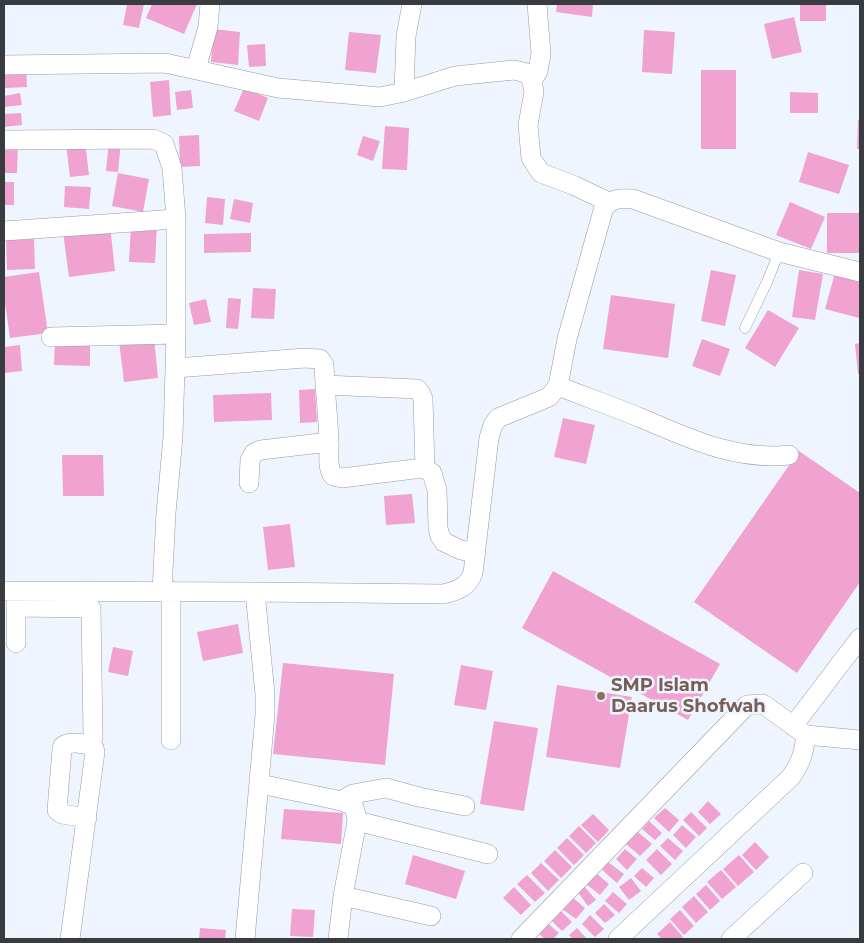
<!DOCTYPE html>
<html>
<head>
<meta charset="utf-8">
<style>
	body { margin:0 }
	#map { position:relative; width:864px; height:943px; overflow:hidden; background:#eef5ff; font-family:Montserrat,sans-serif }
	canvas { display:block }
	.frame { position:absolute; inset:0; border:5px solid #383b3f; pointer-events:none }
</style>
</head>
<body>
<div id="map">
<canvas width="864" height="943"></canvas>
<div class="frame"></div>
</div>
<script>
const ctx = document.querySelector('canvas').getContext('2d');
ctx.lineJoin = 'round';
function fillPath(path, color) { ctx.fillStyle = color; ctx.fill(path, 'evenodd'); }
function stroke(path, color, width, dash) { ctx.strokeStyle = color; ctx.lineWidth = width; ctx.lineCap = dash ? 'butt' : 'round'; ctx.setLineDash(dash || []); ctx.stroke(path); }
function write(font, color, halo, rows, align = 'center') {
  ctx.font = font + ' Montserrat,sans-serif'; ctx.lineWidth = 5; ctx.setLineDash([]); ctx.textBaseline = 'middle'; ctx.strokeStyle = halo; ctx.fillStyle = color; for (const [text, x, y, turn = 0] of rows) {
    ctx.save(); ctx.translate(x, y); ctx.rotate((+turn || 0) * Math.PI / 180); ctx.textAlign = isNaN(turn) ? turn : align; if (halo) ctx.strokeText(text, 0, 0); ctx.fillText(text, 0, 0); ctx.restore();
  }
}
fillPath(new Path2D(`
	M 127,4 L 144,4 L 139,28 L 123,25 Z
	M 152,4 L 197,4 L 184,34 L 146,18 Z
	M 557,4 L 593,4 L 592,17 L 556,12 Z
	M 800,4 L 826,4 L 826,21 L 800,21 Z
	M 794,17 L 802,52 L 772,59 L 764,24 Z
	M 213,29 L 240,32 L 238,65 L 211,62 Z
	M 644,30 L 675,32 L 672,74 L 642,72 Z
	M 349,32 L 381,35 L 376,73 L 345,70 Z
	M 265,44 L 266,66 L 249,67 L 247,45 Z
	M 26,66 L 27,87 L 4,88 L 4,67 Z
	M 701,70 L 736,70 L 736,149 L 701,149 Z
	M 169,80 L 171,115 L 153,117 L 150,82 Z
	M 244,88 L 268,98 L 259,121 L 234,111 Z
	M 191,90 L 193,108 L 177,110 L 175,92 Z
	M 790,92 L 818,93 L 818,113 L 790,113 Z
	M 20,93 L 22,105 L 4,107 L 4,96 Z
	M 21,113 L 22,125 L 4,127 L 4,114 Z
	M 858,120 L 860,120 L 860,149 L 857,149 Z
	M 385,126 L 409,128 L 407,170 L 382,169 Z
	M 199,135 L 200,166 L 180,167 L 179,136 Z
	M 363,136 L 380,141 L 373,161 L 357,155 Z
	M 109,141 L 121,142 L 118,172 L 106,171 Z
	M 85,142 L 89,175 L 70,177 L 66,144 Z
	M 4,143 L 18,143 L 17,173 L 4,173 Z
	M 808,152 L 849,165 L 839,194 L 799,182 Z
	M 118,173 L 149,179 L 143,212 L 112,206 Z
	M 4,182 L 14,182 L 14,205 L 4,205 Z
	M 65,186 L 91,187 L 89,209 L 64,207 Z
	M 207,197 L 225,199 L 223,225 L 205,223 Z
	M 234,199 L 253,203 L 250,223 L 230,219 Z
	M 790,202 L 825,217 L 811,249 L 776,235 Z
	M 827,213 L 860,213 L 859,253 L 827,253 Z
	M 131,224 L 157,225 L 155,263 L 129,262 Z
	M 110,226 L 115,271 L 69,277 L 63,232 Z
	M 251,233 L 251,252 L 204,253 L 204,234 Z
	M 34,239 L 35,269 L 7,270 L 6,240 Z
	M 711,270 L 736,275 L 725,326 L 701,321 Z
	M 799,270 L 823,274 L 815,320 L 792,317 Z
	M 39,272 L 48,333 L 10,338 L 4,296 L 4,277 Z
	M 835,273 L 860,279 L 859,318 L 825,309 Z
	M 253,288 L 276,289 L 274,319 L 251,318 Z
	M 611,295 L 675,304 L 668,358 L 603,349 Z
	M 228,298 L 241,299 L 238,329 L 226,328 Z
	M 206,299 L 211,322 L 194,325 L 189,303 Z
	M 768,310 L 799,328 L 775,367 L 745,348 Z
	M 154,338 L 158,378 L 124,382 L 119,341 Z
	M 55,339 L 90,339 L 90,366 L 54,365 Z
	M 702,339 L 730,349 L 720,376 L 692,366 Z
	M 860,343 L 860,374 L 858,374 L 855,344 Z
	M 20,345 L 22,371 L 4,373 L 4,347 Z
	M 315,389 L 317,422 L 300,423 L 299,390 Z
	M 271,393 L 272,420 L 214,422 L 213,395 Z
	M 563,418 L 595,425 L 586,464 L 554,457 Z
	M 799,451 L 860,493 L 860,582 L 797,673 L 694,602 Z
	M 62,455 L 103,455 L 104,496 L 63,496 Z
	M 412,494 L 415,523 L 386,525 L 384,496 Z
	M 290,524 L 295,567 L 268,570 L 263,527 Z
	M 553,571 L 720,664 L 688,720 L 522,628 Z
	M 238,624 L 243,653 L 203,661 L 197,632 Z
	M 113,647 L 133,651 L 128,676 L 108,672 Z
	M 283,663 L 394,674 L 385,765 L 273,754 Z
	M 461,665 L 493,671 L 486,710 L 454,705 Z
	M 557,685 L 632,697 L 620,768 L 546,757 Z
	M 494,721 L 538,728 L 524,811 L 480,804 Z
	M 708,801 L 721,814 L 710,824 L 698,812 Z
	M 665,808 L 679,820 L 669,832 L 654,818 Z
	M 284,809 L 343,813 L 341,844 L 281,839 Z
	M 691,812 L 707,828 L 699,836 L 683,820 Z
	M 593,814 L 609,830 L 598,842 L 581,825 Z
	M 649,821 L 662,833 L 655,840 L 642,829 Z
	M 682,825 L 696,837 L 686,848 L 673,835 Z
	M 579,826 L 596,843 L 586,853 L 569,836 Z
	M 637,831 L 652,844 L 640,856 L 626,844 Z
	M 567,838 L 584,855 L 574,865 L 557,848 Z
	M 668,838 L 683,851 L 675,860 L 660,846 Z
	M 755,842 L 769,857 L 756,870 L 742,855 Z
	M 625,849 L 637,859 L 627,870 L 616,859 Z
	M 657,849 L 672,864 L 661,875 L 646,860 Z
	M 555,850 L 572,867 L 561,878 L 544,861 Z
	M 413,855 L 465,871 L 456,899 L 405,884 Z
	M 739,855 L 754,872 L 738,886 L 723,869 Z
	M 608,862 L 624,874 L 617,883 L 602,870 Z
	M 541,863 L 559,880 L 548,891 L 531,873 Z
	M 642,868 L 654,878 L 646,887 L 634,876 Z
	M 721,870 L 736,887 L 722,899 L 707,882 Z
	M 595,872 L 609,884 L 600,895 L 586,884 Z
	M 527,875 L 545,893 L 535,902 L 517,884 Z
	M 631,878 L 641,891 L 629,900 L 619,887 Z
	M 706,885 L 720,901 L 710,910 L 696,894 Z
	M 584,886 L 596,900 L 588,906 L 577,891 Z
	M 514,887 L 531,905 L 521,915 L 503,898 Z
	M 613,892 L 627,904 L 619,913 L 605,901 Z
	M 694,896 L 708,912 L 696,923 L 682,907 Z
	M 572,897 L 585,908 L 576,919 L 562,909 Z
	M 604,904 L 615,915 L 605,923 L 595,913 Z
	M 292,909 L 315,910 L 313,937 L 290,936 Z
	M 680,910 L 694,926 L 684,935 L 670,919 Z
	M 561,911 L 572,922 L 562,931 L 551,920 Z
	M 590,915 L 604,929 L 595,937 L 582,924 Z
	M 546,922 L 559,933 L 553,939 L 545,939 L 537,932 Z
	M 670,922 L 683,937 L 681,939 L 662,939 L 657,934 Z
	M 200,928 L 226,930 L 225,939 L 199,939 Z
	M 577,928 L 587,939 L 573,939 L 569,935 Z`), '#f0a2d1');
const service = new Path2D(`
	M 745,328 L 767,282 L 779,252`);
const minor = new Path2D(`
	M 4,65 L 165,63 L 278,88 L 380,97 L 404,92 L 455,76 L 514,70 L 527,73 L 532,81 L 534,92 L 528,125 L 531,158 L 541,173 L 573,185 L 609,202
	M 196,69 L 208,27 L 210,4
	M 532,81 L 538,71 L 541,54 L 537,4
	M 404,92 L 406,36 L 412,4
	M 4,140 L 153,139 L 164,144 L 172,168 L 176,219 L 176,334 L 173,437 L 166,513 L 162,591
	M 4,231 L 176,219
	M 51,337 L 176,334
	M 176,368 L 305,358 L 320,359 L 324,365 C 325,391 328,416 329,441 C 330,453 326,465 333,476 L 342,478 L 414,469 L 425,469 L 432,473 L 437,490 L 438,528 L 440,536 L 444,542 L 461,550 L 476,553
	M 325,385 L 417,389 L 421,394 L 423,399 L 425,469
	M 558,386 C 586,397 614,407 641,418 C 688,438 736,461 789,455
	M 249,483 L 250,460 L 254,453 L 261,450 L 329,442
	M 4,591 L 255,592 L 265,694 L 265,715 L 245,939
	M 255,592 L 443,594 C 457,591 468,587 473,573 L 489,438 L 493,425 L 498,418 L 549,397 L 558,386 L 567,339 L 604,207 C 613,198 621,198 633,199 L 779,252 L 860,272
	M 16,607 L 91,608 L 93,737
	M 16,643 L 16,594
	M 793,726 L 860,638
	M 171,740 L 171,591
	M 260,784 L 337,800 L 353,805 L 356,814 L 357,821 L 343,896 L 338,939
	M 341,801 L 353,794 L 386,788 L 419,797 L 465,806
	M 357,821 L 488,854
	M 343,896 L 431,916
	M 70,939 L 95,752 L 94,748 C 88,743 69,741 63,746 L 62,749 L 57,810 L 62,814 L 87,818
	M 521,939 L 747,705 L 763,704 L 806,735 L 860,740
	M 618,939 L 791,777 C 801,763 804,752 806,735
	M 731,939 L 803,873`);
stroke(service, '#949ba4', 11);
stroke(minor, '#949ba4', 20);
stroke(service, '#fff', 10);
stroke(minor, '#fff', 19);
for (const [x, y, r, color] of [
	[601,696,5,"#8d6e63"]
]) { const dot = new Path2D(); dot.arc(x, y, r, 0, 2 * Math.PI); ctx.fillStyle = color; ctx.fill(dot); stroke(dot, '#eef5ff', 2); }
write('bold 18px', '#785e54', '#eef5ff', [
	["SMP Islam",611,686],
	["Daarus Shofwah",611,707]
], 'left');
</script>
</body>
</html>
